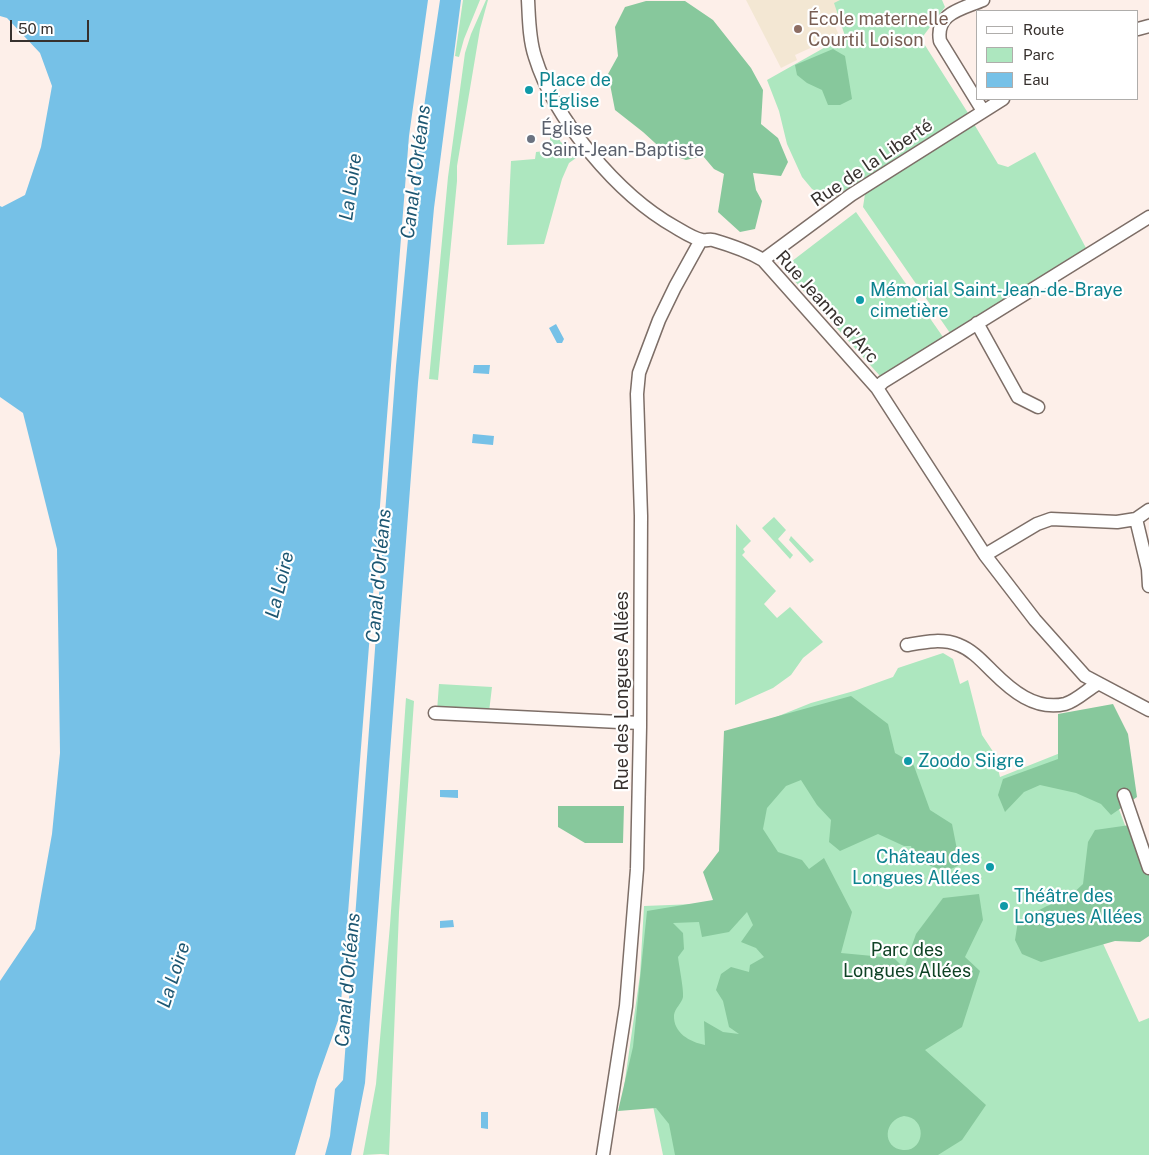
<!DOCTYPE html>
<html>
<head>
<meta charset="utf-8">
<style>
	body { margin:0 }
	#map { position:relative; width:1149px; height:1155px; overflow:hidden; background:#fdefe9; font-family:"Public Sans",sans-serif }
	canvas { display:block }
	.legend { position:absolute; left:976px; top:10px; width:162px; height:90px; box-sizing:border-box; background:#fff; border:1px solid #afadab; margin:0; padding:6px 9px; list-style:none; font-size:15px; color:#37312e }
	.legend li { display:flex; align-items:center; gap:10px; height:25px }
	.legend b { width:25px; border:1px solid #afadab }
	.scale { position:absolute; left:10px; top:20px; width:79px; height:22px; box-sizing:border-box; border:2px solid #37312e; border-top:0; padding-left:6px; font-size:15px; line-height:18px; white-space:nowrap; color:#37312e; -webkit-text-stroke:4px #fff; paint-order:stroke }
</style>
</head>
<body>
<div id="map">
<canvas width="1149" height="1155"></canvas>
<ul class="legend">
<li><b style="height:6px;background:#fff"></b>Route</li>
<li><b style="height:14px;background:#ade7bf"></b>Parc</li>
<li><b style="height:14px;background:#76c1e7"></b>Eau</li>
</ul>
<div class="scale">50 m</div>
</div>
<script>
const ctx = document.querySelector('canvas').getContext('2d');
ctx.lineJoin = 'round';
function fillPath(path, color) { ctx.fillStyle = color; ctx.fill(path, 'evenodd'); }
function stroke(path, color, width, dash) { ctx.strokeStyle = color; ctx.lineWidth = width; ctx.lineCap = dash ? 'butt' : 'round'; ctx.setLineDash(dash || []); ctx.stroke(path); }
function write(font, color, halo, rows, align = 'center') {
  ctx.font = font + ' "Public Sans",sans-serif'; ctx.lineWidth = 4.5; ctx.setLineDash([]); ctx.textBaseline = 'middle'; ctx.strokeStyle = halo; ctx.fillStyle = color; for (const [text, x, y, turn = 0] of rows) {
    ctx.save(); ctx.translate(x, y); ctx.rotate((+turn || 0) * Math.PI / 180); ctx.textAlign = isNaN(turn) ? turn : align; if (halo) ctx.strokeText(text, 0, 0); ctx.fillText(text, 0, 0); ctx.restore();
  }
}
fillPath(new Path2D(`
	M 746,0 L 852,0 L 844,17 L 833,22 L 839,35 L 795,55 L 797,60 L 781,68 Z`), '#f3e7d3');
fillPath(new Path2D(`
	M 463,0 L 480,0 L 464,39 L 459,57 L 455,56 Z
	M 486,0 L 488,0 L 480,29 L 457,166 L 457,181 L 438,380 L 429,379 L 448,177 L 465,53 L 471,34 Z
	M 840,0 L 942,0 L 945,7 L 921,39 L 968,113 L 831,199 L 812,189 L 802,177 L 787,144 L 779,111 L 767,80 L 845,36 L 834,3 Z
	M 974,124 L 998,164 L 1008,167 L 1035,152 L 1086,248 L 950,333 L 863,207 L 865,194 Z
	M 542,129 L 550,132 L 557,138 L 560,138 L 560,141 L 576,158 L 569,163 L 562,179 L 544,244 L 507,245 L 511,161 L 535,159 L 536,152 L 545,151 L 543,143 L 550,143 L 550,135 L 543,135 Z
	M 856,212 L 943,337 L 880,376 L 783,268 Z
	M 774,517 L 786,530 L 778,539 L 793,555 L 790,559 L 762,528 Z
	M 736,524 L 751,541 L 743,549 L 745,552 L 742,555 L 776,591 L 764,604 L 777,618 L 790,607 L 823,642 L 803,658 L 791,675 L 773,688 L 735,705 Z
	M 791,536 L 814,560 L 810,563 L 789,540 Z
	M 943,653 L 953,659 L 960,684 L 968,680 L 982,735 L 994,753 L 1000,777 L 1093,740 L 1138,860 L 1100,937 L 1139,1022 L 1149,1018 L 1149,1155 L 663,1155 L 653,1106 L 621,1108 L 640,975 L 644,906 L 721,903 L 726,737 L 811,703 L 854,691 L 893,677 L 898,668 Z
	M 439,684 L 492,687 L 489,712 L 437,711 Z
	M 406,698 L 414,701 L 399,912 L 389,1155 C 380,1153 373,1155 363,1155 L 376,1084 L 390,925 Z`), '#ade7bf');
fillPath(new Path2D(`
	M 646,1 L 685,1 L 713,20 L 751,68 L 763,90 L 761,124 L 778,138 L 788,162 L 781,176 L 753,173 L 756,190 L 762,201 L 755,229 L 740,232 L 718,212 L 724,174 L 714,169 L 703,156 L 686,160 L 666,153 L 643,132 L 615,110 L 608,74 L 618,56 L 615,27 L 625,7 Z
	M 833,49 L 845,56 L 852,99 L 840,105 L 828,105 L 822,90 L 807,83 L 797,75 L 795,65 Z
	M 851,696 L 888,724 L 895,753 L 911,762 L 914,766 L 930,810 L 952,824 L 960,865 L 946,871 L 915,861 L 911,846 L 904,846 L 878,834 L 840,851 L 829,842 L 831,820 L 817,805 L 801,780 L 786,786 L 767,808 L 763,829 L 778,852 L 802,860 L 809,869 L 824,858 L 852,912 L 841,953 L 894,958 L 904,968 L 916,934 L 943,898 L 979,894 L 983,920 L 965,957 L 980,971 L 962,1027 L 925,1050 L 986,1105 L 962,1140 L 938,1155 L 675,1155 L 669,1124 L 656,1108 L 618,1111 L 633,1047 L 647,911 L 713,900 L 703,872 L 719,851 L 724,731 ZM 747,912 L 753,925 L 741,942 L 756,948 L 764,957 L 750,965 L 749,972 L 731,967 L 721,974 L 716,990 L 723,1001 L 729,1027 L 739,1034 L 723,1032 L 704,1021 L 705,1045 C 690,1042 673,1033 674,1015 C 675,1008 682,1003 683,997 C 684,990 679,966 678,957 L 684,949 L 683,933 L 673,923 L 699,922 L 702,937 L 729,932 ZM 904,1116 C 928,1118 925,1152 903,1150 C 882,1148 883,1120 904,1116 Z
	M 1113,704 L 1128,734 L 1137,797 L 1111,815 L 1101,804 L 1076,793 L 1040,785 L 1024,792 L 1005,812 L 998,795 L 1003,779 L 1058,759 L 1058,714 Z
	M 558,806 L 624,806 L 623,843 L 585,843 L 558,827 Z
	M 1137,824 L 1149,871 L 1149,936 L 1140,942 L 1115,941 L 1041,962 L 1022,954 L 1015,940 L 1018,921 L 1047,906 L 1067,899 L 1083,884 L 1088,842 L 1095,830 Z`), '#87c89c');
fillPath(new Path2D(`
	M 0,0 L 428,0 L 409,136 L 340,1015 L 317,1080 L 295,1155 L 0,1155 L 0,981 L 35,929 L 52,834 L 60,753 L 57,549 L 23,413 L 0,397 L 0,206 L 2,207 L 25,195 L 41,147 L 52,86 L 40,53 L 7,18 L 0,16 Z
	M 440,0 L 461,0 L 434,208 L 418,383 L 365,1083 L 351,1155 L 325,1155 L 330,1136 L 335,1089 L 343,1080 L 396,366 L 408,239 L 425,100 Z
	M 556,324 L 564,339 L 562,343 L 557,343 L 549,328 Z
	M 474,365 L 490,365 L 489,374 L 473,373 Z
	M 473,434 L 494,436 L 493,445 L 472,443 Z
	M 440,790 L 458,790 L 458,798 L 440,797 Z
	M 453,920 L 454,927 L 440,928 L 440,921 Z
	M 481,1112 L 488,1112 L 488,1129 L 481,1128 Z`), '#76c1e7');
const street = new Path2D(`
	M 528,0 C 529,18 529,39 535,57 C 554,119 618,195 675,227 C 682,231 694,239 702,240 C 706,241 709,239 713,240 C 730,245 748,251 763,260 L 877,388 L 985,555 L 1035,620 L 1085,676 L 1149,710
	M 983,0 C 962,9 935,13 940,41 L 983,111
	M 1138,29 L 1149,26
	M 763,260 L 851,195 L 1003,99
	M 977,323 L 1018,397 L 1038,407
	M 877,388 L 883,382 L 1149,217
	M 1136,519 L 1148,569 L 1149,586
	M 985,555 L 1037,524 L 1051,519 L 1117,522 L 1136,519 L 1149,510
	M 907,645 C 924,642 942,638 959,645 C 972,650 982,661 992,671 C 1011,690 1035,711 1065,704 C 1076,701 1087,690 1097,684
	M 435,713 L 640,723
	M 1124,795 L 1149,868
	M 603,1155 L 626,1006 L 637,869 L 640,727 L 641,516 L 637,394 L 639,373 L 659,320 L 675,287 L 701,240`);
stroke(street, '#7d6e67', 15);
stroke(street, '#fff', 12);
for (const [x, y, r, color] of [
	[798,29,5,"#8d6e63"],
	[529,90,5,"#0f9aa8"],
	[531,139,5,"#6b7280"],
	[860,300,5,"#0f9aa8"],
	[908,761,5,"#0f9aa8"],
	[990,867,5,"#0f9aa8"],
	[1004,906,5,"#0f9aa8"]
]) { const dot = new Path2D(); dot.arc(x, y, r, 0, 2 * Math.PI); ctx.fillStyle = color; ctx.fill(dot); stroke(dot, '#fff', 2); }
write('18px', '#785e54', '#fff', [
	["École maternelle",808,19],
	["Courtil Loison",808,40]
], 'left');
write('18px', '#0d838f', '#fff', [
	["Place de",539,80],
	["l'Église",539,101],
	["Mémorial Saint-Jean-de-Braye",870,290],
	["cimetière",870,311],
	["Zoodo Siigre",918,761],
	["Château des",980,857,"right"],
	["Longues Allées",980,878,"right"],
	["Théâtre des",1014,896],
	["Longues Allées",1014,917]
], 'left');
write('18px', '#5b616d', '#fff', [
	["Église",541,129],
	["Saint-Jean-Baptiste",541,150]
], 'left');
write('18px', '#37312e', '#fff', [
	["Rue de la Liberté",872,163,-34],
	["Rue Jeanne d'Arc",827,307,48],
	["Rue des Longues Allées",622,691,-90]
]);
write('18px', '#0f4225', '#fff', [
	["Parc des",907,950],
	["Longues Allées",907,971]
]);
write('italic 19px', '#1d5772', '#fff', [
	["Canal d'Orléans",416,172,-83],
	["La Loire",351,187,-82],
	["Canal d'Orléans",379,576,-85],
	["La Loire",280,585,-76],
	["La Loire",174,975,-72],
	["Canal d'Orléans",348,980,-85]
]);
</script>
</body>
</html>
